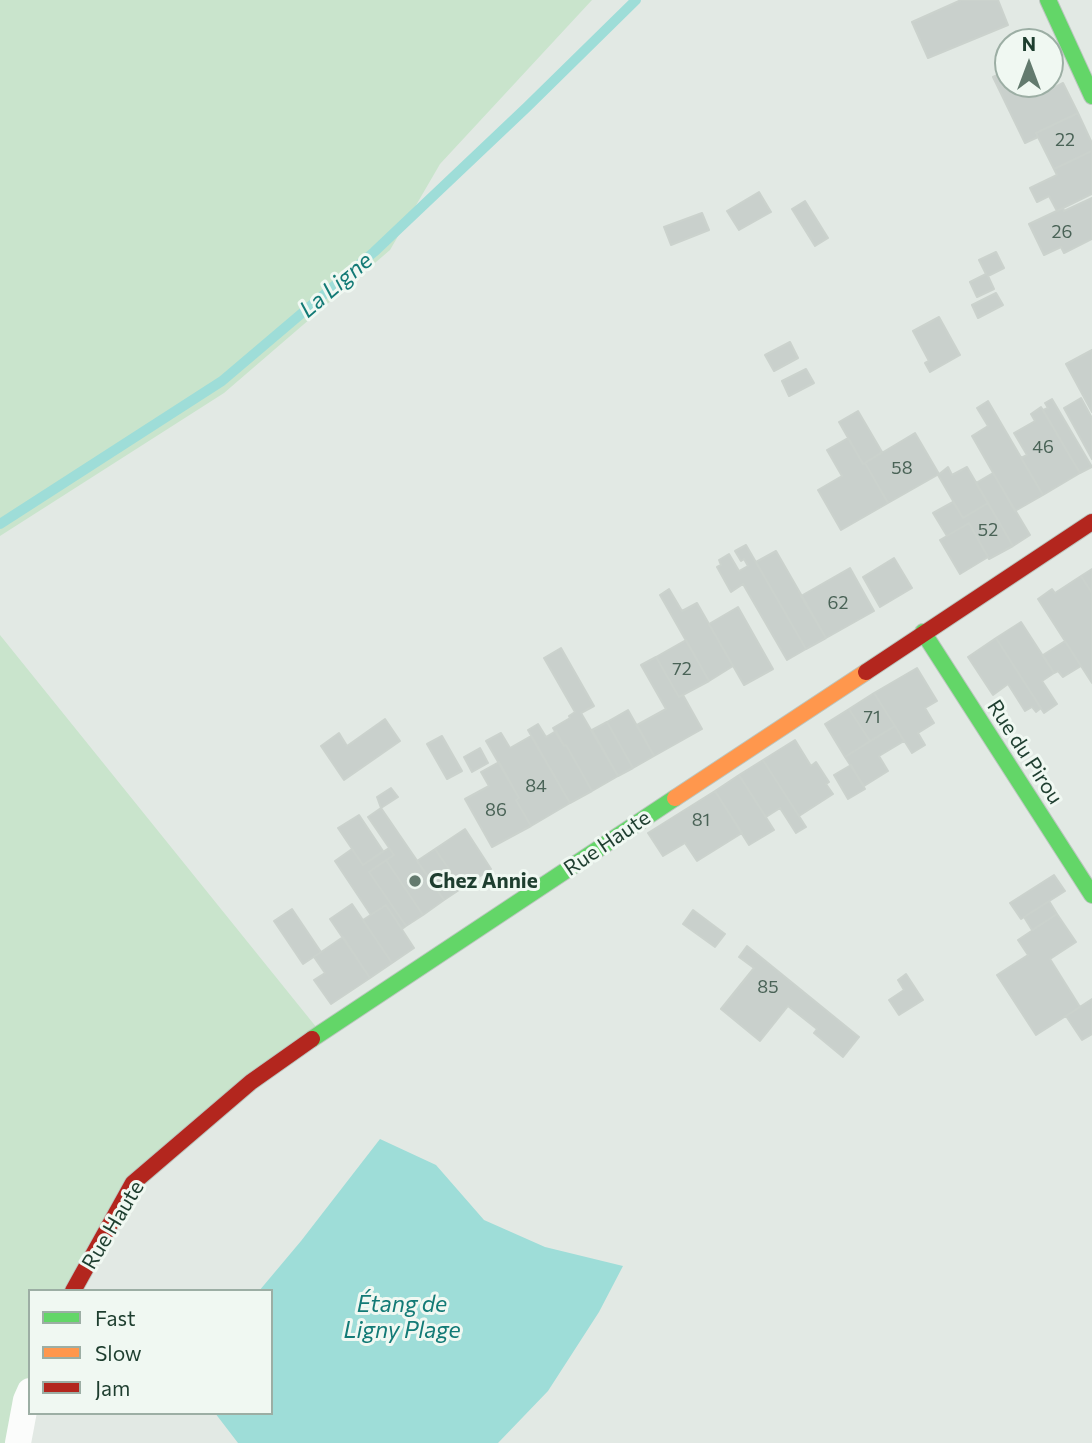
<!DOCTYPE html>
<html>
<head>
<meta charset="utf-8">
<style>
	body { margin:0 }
	#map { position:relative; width:1092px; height:1443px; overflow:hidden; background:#e2e9e4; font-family:Commissioner,sans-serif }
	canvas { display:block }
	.legend { position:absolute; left:28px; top:1289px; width:245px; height:126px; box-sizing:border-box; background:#f0f8f2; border:2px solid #9caea4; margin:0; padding:9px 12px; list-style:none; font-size:21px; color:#1e3e2f }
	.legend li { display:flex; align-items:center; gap:14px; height:35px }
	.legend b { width:35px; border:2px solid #9caea4 }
	.north { position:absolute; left:994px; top:28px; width:70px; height:70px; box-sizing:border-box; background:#f0f8f2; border:2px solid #9caea4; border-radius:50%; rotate:0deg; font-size:19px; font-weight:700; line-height:28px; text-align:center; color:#1e3e2f }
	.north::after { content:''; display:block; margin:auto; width:24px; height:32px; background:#637a6e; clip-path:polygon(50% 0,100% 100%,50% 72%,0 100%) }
</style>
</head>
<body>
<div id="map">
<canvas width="1092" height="1443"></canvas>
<ul class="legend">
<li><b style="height:9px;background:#63d668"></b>Fast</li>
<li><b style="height:9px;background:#ff974d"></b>Slow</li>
<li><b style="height:9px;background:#b3261e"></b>Jam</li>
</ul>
<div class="north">N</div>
</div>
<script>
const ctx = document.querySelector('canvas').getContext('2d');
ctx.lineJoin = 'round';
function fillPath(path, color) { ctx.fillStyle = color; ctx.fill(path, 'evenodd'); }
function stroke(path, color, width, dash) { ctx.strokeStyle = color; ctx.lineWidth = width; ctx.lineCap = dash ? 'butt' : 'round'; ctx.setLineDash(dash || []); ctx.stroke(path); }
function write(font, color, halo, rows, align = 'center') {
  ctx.font = font + ' Commissioner,sans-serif'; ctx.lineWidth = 6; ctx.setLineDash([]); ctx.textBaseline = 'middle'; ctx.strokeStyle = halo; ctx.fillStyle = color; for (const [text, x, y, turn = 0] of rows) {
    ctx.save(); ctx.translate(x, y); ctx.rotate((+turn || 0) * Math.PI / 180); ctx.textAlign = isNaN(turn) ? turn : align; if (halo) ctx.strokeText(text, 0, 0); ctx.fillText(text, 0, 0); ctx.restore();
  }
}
fillPath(new Path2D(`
	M 0,0 L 592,0 L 440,164 L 390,250 L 224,393 L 0,536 Z
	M 0,635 L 321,1033 L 133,1183 L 73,1291 L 30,1291 L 30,1391 L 18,1443 L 0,1443 Z`), '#c9e4cc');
fillPath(new Path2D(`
	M 380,1139 L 436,1165 L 484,1220 L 545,1247 L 623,1266 L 599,1312 L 548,1391 L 498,1443 L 238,1443 L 215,1413 L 271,1413 L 271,1291 L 259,1291 L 301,1241 Z`), '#9eddd8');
stroke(new Path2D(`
	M 0,524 L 222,381 L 374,252 L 527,107 L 636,0`), '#9eddd8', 10);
const building = new Path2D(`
	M 961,0 L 998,0 L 1008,25 L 928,58 L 912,22 Z
	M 1008,70 L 1008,84 L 1032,84 L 1038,96 L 1063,83 L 1078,113 L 1036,133 L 1038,137 L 1025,143 L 993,77 Z
	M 1078,113 L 1092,143 L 1092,151 L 1054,169 L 1036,133 Z
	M 1092,151 L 1092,194 L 1057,211 L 1049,196 L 1037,202 L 1030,188 L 1057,175 L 1054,169 Z
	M 759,192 L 771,212 L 739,230 L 727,211 Z
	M 1092,198 L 1092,239 L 1064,253 L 1061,247 L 1044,255 L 1029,224 L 1063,208 L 1064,211 Z
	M 805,201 L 828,238 L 815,246 L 792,209 Z
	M 702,213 L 709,230 L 671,245 L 664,227 Z
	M 996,252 L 1004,268 L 988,276 L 994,289 L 977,297 L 970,282 L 986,274 L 979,260 Z
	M 996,293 L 1003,305 L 978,318 L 972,305 Z
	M 939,317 L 960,355 L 930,372 L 925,363 L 929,361 L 913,331 Z
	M 790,342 L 798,358 L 774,371 L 765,355 Z
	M 1092,350 L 1092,412 L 1066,364 Z
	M 806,369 L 814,383 L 789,396 L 782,381 Z
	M 1081,398 L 1092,418 L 1092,459 L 1064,408 Z
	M 1052,399 L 1092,467 L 1080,473 L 1043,410 L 1048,408 L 1045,403 Z
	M 988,401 L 1043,495 L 1015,511 L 972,436 L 988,426 L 977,408 Z
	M 1041,407 L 1080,473 L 1043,495 L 1021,458 L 1027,455 L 1014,433 L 1035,421 L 1031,414 Z
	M 858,411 L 882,452 L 863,464 L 839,422 Z
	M 915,433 L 939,474 L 888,503 L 865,463 Z
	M 848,438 L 863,464 L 865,463 L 888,503 L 841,530 L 818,490 L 842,476 L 827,450 Z
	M 948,467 L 952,475 L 967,467 L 988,503 L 963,518 L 938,475 Z
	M 993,473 L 1030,535 L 1013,546 L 976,483 Z
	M 953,502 L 963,518 L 988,503 L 1013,546 L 989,559 L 969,523 L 947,536 L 933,513 Z
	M 969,523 L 988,557 L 960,574 L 940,540 Z
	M 746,545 L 806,649 L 787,660 L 743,584 L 731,592 L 717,567 L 721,565 L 719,560 L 729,554 L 739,571 L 748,566 L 744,559 L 741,561 L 735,551 Z
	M 776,551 L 826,638 L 806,649 L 756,562 Z
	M 894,558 L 912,588 L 880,607 L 863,577 Z
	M 850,568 L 874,611 L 826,638 L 801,596 Z
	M 1092,569 L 1092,593 L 1081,576 Z
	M 1081,576 L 1092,593 L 1092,683 L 1038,599 L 1052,589 L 1055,593 Z
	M 669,589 L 682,611 L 697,603 L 733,666 L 709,681 L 660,595 Z
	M 738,607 L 773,669 L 744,685 L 709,624 Z
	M 1021,622 L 1054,673 L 1042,681 L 1057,704 L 1044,713 L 996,638 Z
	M 996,638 L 1041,708 L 1036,712 L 1032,707 L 1025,711 L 1008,684 L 993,695 L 968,657 Z
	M 686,640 L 709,681 L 679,697 L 656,657 Z
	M 1065,641 L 1081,666 L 1063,677 L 1058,671 L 1054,673 L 1043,655 Z
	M 561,648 L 594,706 L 581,713 L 618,776 L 592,791 L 566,745 L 564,746 L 553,728 L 570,718 L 569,716 L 575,712 L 544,658 Z
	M 656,657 L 679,697 L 683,695 L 702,729 L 654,756 L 637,725 L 666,709 L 641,665 Z
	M 917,668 L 937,701 L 925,708 L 934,723 L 918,733 L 925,745 L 912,753 L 874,693 Z
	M 874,693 L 895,726 L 870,741 L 849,709 Z
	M 849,709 L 870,741 L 845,757 L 825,724 Z
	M 628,710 L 654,756 L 633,768 L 607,722 Z
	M 385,719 L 400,741 L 344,780 L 321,746 L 339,733 L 347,746 Z
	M 607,722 L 633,768 L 618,776 L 592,730 Z
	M 538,724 L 546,737 L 556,731 L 564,746 L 566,745 L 592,791 L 570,803 L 528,730 Z
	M 895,726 L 904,741 L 879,756 L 888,771 L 864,786 L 845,757 Z
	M 501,733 L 510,748 L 531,736 L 570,803 L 531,826 L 516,800 L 519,798 L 486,741 Z
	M 442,736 L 462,771 L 447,779 L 427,744 Z
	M 795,740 L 811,766 L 816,762 L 829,782 L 826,784 L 833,794 L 799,816 L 763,760 Z
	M 480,748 L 488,763 L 472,772 L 464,757 Z
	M 763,760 L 806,827 L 796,833 L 780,808 L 766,817 L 739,775 Z
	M 499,762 L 519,798 L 516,800 L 531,826 L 492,847 L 465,799 L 489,786 L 481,772 Z
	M 851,765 L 865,789 L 848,799 L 834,775 Z
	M 739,775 L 774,830 L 749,845 L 715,791 Z
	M 391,788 L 398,797 L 381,808 L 377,797 Z
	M 715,791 L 742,833 L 697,861 L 685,843 L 663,856 L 648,833 Z
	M 381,808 L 444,900 L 423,915 L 386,860 L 394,855 L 368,817 Z
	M 359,815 L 383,851 L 363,865 L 338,828 Z
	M 465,829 L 491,869 L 462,888 L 435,849 Z
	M 389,848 L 394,855 L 369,872 L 406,926 L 402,929 L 386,905 L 371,915 L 335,861 L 352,849 L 363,865 Z
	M 435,849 L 462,888 L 444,900 L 417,861 Z
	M 386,860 L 423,915 L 406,926 L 369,872 Z
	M 1054,875 L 1065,891 L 1021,919 L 1010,903 Z
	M 1049,901 L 1057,914 L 1032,930 L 1024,917 Z
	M 352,904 L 392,963 L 370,978 L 330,919 Z
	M 386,905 L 414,948 L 392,963 L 363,920 Z
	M 292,909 L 321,952 L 303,964 L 274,921 Z
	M 693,910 L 725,934 L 715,947 L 683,924 Z
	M 1057,914 L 1076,942 L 1050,959 L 1080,1007 L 1036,1035 L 997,975 L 1028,955 L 1018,940 Z
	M 343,937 L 370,978 L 331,1004 L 314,980 L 325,973 L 314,957 Z
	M 747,946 L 859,1037 L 843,1057 L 814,1033 L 817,1029 L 788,1006 L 760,1041 L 721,1009 L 754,968 L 739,957 Z
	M 906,974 L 923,1000 L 899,1015 L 889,1000 L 904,990 L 898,980 Z
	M 1092,999 L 1092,1034 L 1082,1040 L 1066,1016 Z`);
fillPath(building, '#c9d0cc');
stroke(building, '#cbd2cd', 2);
const fast = new Path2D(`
	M 1048,0 L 1092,96
	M 923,632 L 1092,895
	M 312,1039 L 675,798`);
const slow = new Path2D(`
	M 675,798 L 866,672`);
const jam = new Path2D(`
	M 866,672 L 1092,522
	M 73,1291 L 133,1183 L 251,1082 L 312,1039`);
stroke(fast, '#bbc6bf', 18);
stroke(slow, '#bbc6bf', 18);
stroke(jam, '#bbc6bf', 18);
stroke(new Path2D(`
	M 18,1443 L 26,1400 L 30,1391`), '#fbfcfb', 26);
stroke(fast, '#63d668', 16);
stroke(slow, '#ff974d', 16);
stroke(jam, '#b3261e', 16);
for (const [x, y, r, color] of [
	[415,881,7,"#637a6e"]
]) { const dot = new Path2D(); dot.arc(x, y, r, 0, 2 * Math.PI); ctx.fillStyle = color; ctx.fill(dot); stroke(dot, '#f0f8f2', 2.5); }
write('18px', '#4a6357', null, [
	["22",1065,140],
	["26",1062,232],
	["46",1043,447],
	["58",902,468],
	["52",988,530],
	["62",838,603],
	["72",682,669],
	["71",872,717],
	["84",536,786],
	["86",496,810],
	["81",701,820],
	["85",768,987]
]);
write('21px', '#1e3e2f', '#f0f8f2', [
	["Rue du Pirou",1025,752,57],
	["Rue Haute",607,843,-34],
	["Rue Haute",113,1225,-59]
]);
write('bold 21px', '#1e3e2f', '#f0f8f2', [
	["Chez Annie",429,881]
], 'left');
write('italic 23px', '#127a76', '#f0f8f2', [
	["La Ligne",336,285,-40],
	["Étang de",402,1304],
	["Ligny Plage",402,1330]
]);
</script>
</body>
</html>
